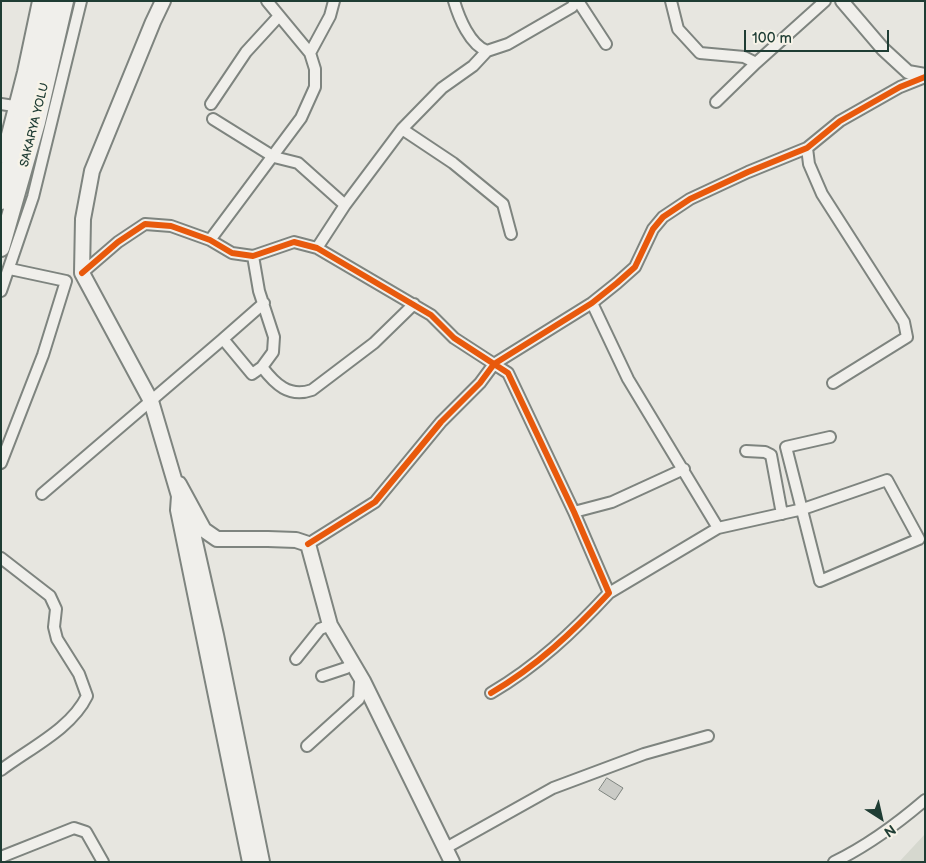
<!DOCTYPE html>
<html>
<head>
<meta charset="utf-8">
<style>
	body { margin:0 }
	#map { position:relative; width:926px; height:863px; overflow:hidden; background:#e7e6e0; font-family:"Balsamiq Sans",sans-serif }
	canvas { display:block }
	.frame { position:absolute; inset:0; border:2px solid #1f3d34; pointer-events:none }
	.north { position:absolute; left:856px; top:793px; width:50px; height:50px; -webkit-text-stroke:4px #f7f3e8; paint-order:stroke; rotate:145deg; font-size:14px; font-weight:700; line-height:20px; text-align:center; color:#1f3d34 }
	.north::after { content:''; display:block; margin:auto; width:18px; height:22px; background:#1f3d34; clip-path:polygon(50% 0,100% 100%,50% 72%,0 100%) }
	.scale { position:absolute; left:744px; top:30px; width:145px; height:22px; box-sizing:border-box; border:2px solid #1f3d34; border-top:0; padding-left:6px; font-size:15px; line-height:18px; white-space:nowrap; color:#1f3d34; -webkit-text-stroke:4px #f7f3e8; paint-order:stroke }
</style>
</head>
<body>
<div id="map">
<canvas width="926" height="863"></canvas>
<div class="frame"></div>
<div class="north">N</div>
<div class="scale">100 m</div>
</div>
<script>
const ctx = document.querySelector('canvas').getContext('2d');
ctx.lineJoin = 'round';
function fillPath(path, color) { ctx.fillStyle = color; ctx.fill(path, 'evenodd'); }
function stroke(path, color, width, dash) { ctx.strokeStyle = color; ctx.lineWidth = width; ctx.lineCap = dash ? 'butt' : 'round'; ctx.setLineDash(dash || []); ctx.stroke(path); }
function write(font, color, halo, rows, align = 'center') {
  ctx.font = font + ' "Balsamiq Sans",sans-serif'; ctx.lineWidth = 5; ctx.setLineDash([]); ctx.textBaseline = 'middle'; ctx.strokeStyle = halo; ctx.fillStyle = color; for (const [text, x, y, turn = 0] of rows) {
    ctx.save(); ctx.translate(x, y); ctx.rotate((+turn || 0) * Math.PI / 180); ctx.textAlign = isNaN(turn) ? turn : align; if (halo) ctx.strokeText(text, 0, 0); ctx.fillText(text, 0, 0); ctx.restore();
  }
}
fillPath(new Path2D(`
	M 925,834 L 925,862 L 899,862 Z`), '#d6d8cf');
const building = new Path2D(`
	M 607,778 L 623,788 L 615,800 L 599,790 Z`);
fillPath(building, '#cacbc6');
stroke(building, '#7e847f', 1);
const minor = new Path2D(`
	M 454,1 C 459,18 470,45 487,51 L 508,44 L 572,7 L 576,1
	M 578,1 L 606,44
	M 671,1 L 678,29 L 700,53 L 744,57 L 756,63 L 825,1
	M 487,51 L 473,66 L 442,88 L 402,129 L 453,163 L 503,204 L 511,234
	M 310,53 L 330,16 L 334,1
	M 716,102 L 756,63
	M 1,104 L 14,106
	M 211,104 L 246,52 L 279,16
	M 213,119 L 274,157 L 298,163 L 345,205
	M 807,148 L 809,164 L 822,194 L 904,322 L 907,337 L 833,383
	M 1,158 L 23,72 L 38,1
	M 210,240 L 301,118 L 315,87 L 315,69 L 310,53 L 267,1
	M 317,248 L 345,205 L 402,129
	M 82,273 L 118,242 L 145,224 L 171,226 L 210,240 L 232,253 L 253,256 L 294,242 L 317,248 L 431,315 L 454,338 L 494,364 L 592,303 L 617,283 L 635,267 L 653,229 L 663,217 L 690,199 L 748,172 L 807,148 L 840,121 L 900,87 L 925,77
	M 1,291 L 33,197 L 81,1
	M 592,303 L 628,379 L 718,528
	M 223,339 L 264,303
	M 262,367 C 275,384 289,398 312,390 L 374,343 L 414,304
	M 746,451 L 765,452 L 771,455 L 782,514
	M 1,463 L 43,355 L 66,281 L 10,269
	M 42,494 L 223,339 L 252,374 L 262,367 L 273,352 L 274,337 L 259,291 L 253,256
	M 574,512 L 612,502 L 684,469
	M 308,544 L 375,502 L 441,422 L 480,383 L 494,364 L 508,373 L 574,512 L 609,593 C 573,632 537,666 491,693
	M 1,558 L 50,596 L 56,609 L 54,627 L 57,639 L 79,674 L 87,696 C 71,729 30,748 1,770
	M 609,593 L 718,528 L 803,509 L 887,480 L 919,539 L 820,581 L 786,447 L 830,437
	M 296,659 L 320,629 L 330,625
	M 322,676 L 346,668 L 353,663
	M 307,746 L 359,699 L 360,683 L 363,681
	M 444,849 L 553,788 L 644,754 L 708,736
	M 1,857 L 74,828 L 86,832 L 103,862
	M 834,862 C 867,846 897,824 925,800`);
const tertiary = new Path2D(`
	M 842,1 L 883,49 L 908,72 L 925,75`);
const secondary = new Path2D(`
	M 163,1 L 153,22 L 92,171 L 83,219 L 82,273 L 151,401 L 179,496 L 178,510 L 250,862
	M 179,484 L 204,530 L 217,539 L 268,539 L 296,540 L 308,544 L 330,625 L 363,681 L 452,862
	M 188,511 L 216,635 L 262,862`);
const trunk = new Path2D(`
	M 1,201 L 50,1
	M 1,248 L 37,122 L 65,1`);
stroke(minor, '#7e847f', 14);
stroke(tertiary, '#7e847f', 16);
stroke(secondary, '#7e847f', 18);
stroke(trunk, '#7e847f', 20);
stroke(minor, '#f0efeb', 10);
stroke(tertiary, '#f0efeb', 12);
stroke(secondary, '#f0efeb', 14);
stroke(trunk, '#f0efeb', 16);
stroke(new Path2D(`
	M 82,273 L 118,242 L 145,224 L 171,226 L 210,240 L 232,253 L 253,256 L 294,242 L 317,248 L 431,315 L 454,338 L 494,364 L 592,303 L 617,283 L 635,267 L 653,229 L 663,217 L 690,199 L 748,172 L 807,148 L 840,121 L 900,87 L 925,77
	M 308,544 L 375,502 L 441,422 L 480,383 L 494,364 L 508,373 L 574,512 L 609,593 C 573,632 537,666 491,693`), '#e8590c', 6);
write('12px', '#1f3d34', '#f7f3e8', [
	["SAKARYA YOLU",35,125,-76]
]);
</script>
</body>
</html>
